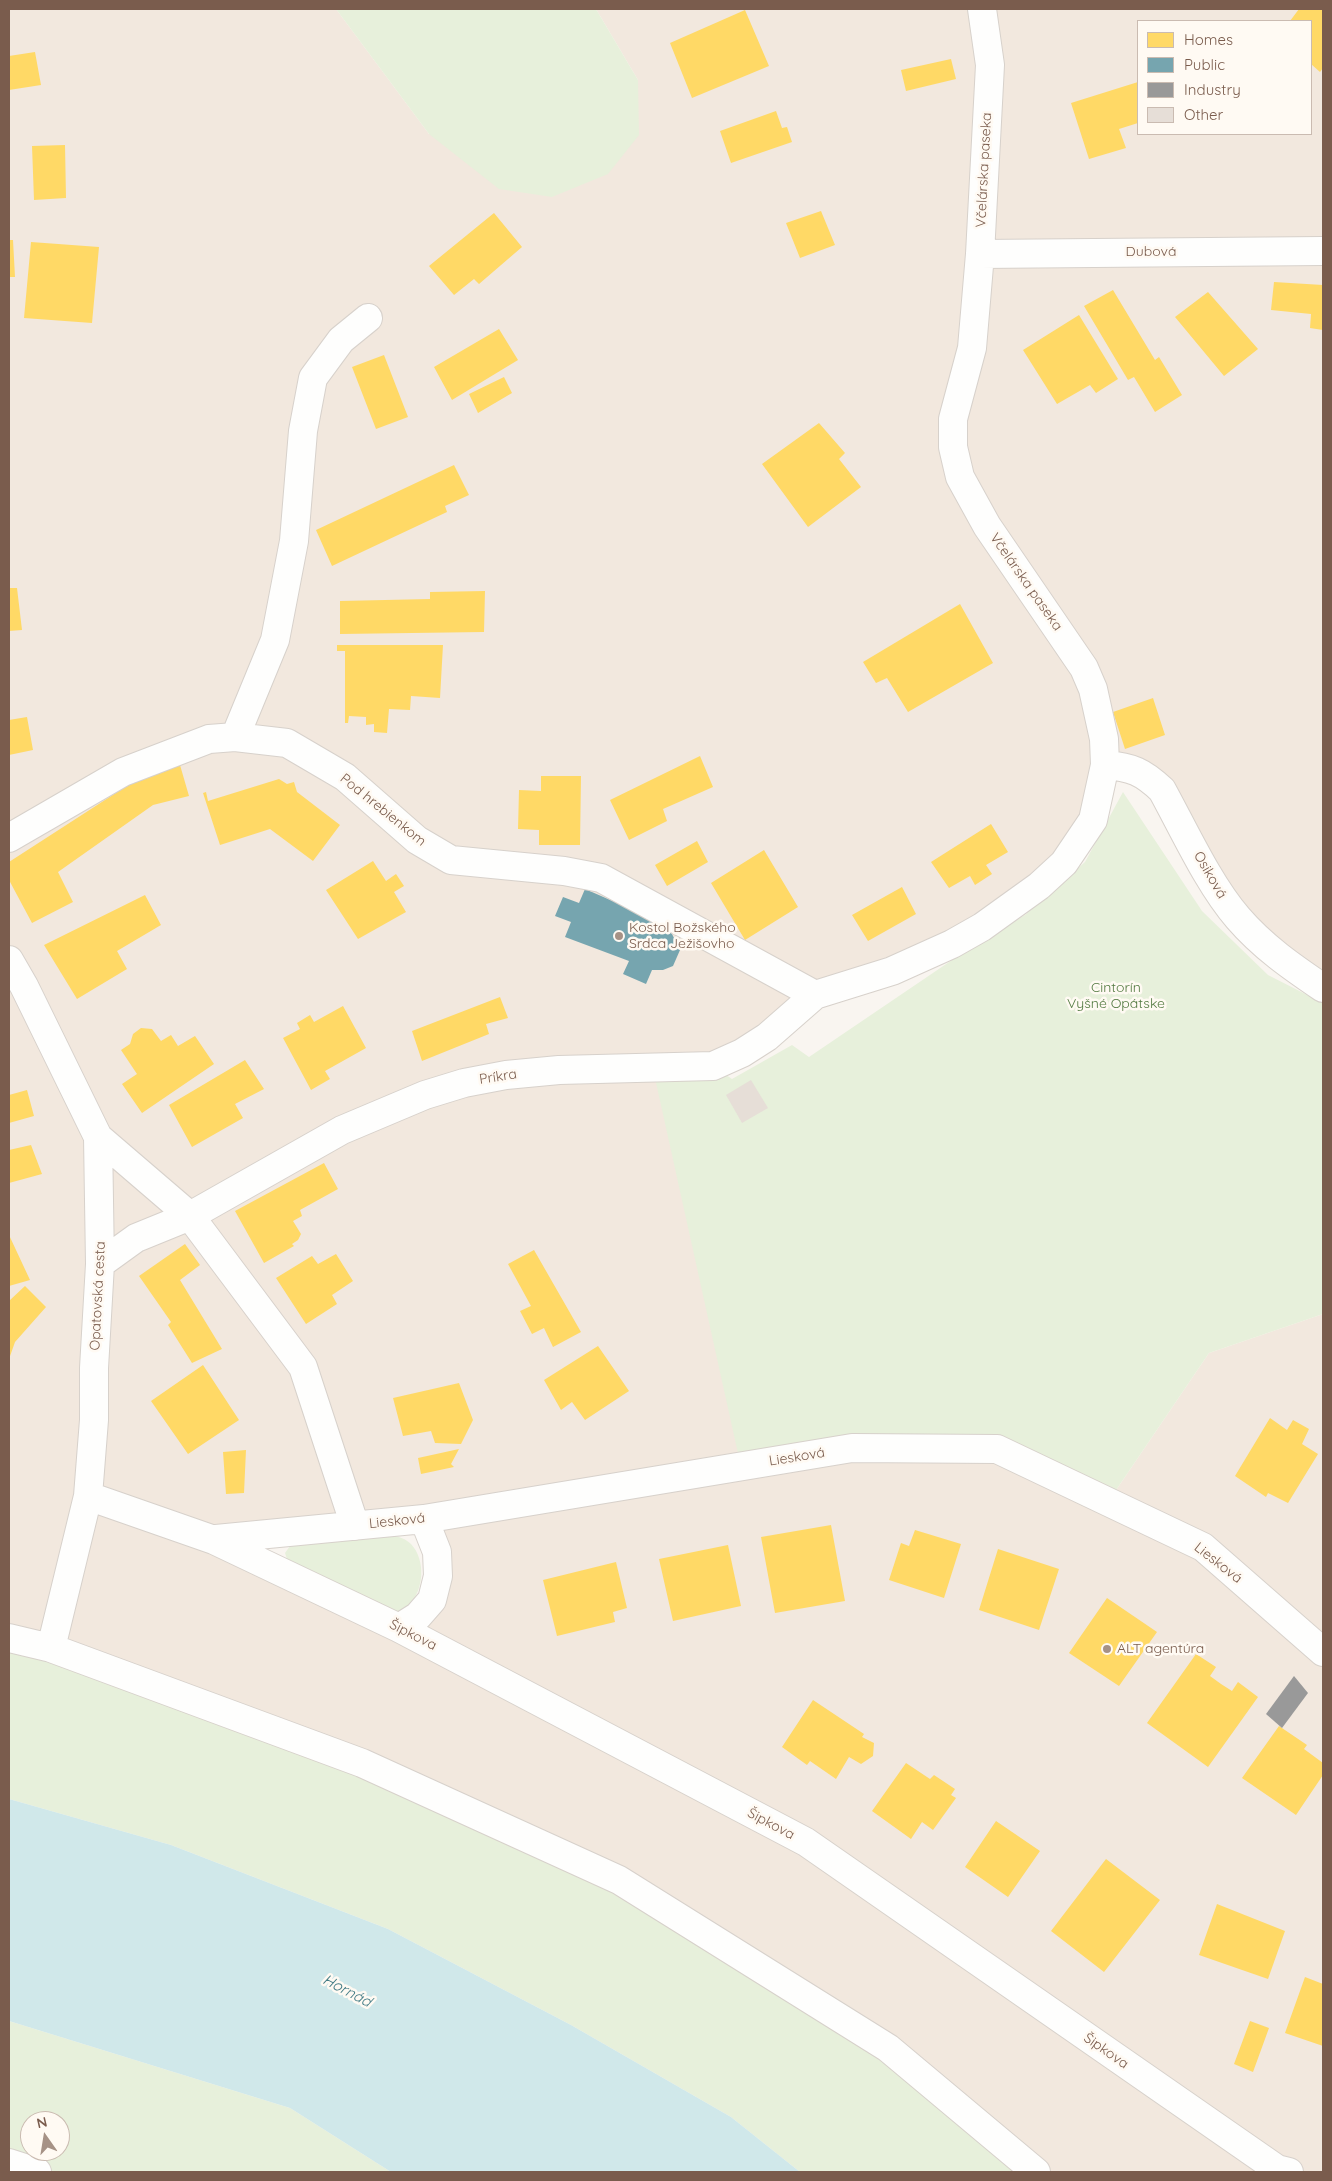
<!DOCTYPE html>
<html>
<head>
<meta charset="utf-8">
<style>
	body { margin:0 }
	#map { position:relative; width:1332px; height:2181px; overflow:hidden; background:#f9f5f0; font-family:Quicksand,sans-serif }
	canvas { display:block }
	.frame { position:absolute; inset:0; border:10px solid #7a5c4d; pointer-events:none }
	.legend { position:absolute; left:1137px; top:20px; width:175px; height:115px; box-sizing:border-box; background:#fffaf3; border:1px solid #cabbb1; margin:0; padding:6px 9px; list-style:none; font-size:15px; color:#7a5c4d }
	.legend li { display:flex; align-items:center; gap:10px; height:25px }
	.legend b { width:25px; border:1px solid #cabbb1 }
	.north { position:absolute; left:20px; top:2111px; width:50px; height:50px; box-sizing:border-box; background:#fffaf3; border:1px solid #cabbb1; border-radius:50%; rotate:347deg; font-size:14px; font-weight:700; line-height:20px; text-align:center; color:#7a5c4d }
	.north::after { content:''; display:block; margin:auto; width:18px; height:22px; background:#a69286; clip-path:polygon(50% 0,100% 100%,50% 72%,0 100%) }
</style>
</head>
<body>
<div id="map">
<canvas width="1332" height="2181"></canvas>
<div class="frame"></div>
<ul class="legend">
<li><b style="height:14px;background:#ffd966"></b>Homes</li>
<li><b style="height:14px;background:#76a5af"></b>Public</li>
<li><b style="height:14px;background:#999"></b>Industry</li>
<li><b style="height:14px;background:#e6ded7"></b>Other</li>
</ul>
<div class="north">N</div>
</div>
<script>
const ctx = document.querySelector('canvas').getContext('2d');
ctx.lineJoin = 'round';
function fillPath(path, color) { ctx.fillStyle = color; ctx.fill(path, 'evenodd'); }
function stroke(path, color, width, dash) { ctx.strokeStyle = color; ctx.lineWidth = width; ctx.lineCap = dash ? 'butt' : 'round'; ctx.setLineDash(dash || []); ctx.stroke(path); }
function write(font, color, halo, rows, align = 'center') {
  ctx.font = font + ' Quicksand,sans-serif'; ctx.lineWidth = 5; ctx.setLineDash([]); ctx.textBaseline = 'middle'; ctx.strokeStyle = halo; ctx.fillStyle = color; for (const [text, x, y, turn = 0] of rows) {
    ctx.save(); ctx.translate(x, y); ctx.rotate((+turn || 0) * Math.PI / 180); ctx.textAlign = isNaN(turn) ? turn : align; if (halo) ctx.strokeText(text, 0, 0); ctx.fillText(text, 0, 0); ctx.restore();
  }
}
fillPath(new Path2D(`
	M 9,9 L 336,9 L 429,134 L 638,80 L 596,9 L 1323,9 L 1323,988 L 1274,954 L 1162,790 L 1119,766 L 1100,792 L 1039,886 L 853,984 L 713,1066 L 997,1449 L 1108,1502 L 1209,1353 L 1323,1314 L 1323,2172 L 1036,2172 L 9,1638 ZM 1138,21 L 1311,21 L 1311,134 L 1138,134 ZM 424,1519 L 432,1600 L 399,1628 L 216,1540 Z`), '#f2e8de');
fillPath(new Path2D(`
	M 336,9 L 596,9 L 638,80 L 639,135 L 608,174 L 552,197 L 499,189 L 429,134 Z
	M 1123,792 L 1202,911 L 1268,975 L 1323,1003 L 1323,1314 L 1209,1353 L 1108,1502 L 997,1449 L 741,1467 L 653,1069 L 713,1066 L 732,1079 L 792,1045 L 809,1057 L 955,958 L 1025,915 L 1085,862 Z
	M 370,1533 C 383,1534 401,1534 411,1544 C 426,1560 424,1590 409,1605 C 405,1608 400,1610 395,1613 L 288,1562 L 285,1553 L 290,1546 Z
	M 9,1638 L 51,1648 L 619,1880 L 888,2048 L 1036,2172 L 800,2172 L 731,2117 L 571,2025 L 388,1929 L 171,1845 L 9,1799 Z
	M 9,2021 L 290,2108 L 391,2172 L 37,2172 L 9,2163 ZM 30,2121 L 60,2121 L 60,2151 L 30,2151 Z`), '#e7f0db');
fillPath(new Path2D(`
	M 9,1799 L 171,1845 L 388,1929 L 571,2025 L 731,2117 L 800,2172 L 391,2172 L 290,2108 L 9,2021 Z`), '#d0e8ea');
fillPath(new Path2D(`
	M 1299,9 L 1323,9 L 1323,68 L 1320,72 L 1311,64 L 1311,21 L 1290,21 Z
	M 745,10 L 769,66 L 692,98 L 670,43 Z
	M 35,52 L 41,85 L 9,90 L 9,56 Z
	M 951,59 L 956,79 L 906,91 L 901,70 Z
	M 1138,82 L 1138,123 L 1119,129 L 1126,148 L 1089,159 L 1071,103 Z
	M 776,111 L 782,128 L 787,127 L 792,142 L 731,163 L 720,131 Z
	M 65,145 L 66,198 L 34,200 L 32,146 Z
	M 821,211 L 835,245 L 800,258 L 786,223 Z
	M 494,213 L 522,247 L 479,284 L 474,279 L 454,295 L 429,266 Z
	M 9,240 L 13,240 L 15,277 L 9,277 Z
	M 31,242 L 99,247 L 92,323 L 24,318 Z
	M 1274,282 L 1323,285 L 1323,330 L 1310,328 L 1311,314 L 1271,310 Z
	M 1113,290 L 1155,360 L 1159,357 L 1182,395 L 1155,412 L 1134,377 L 1128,380 L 1084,306 Z
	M 1208,292 L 1258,349 L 1224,376 L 1175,317 Z
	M 1079,315 L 1118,379 L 1096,393 L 1090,385 L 1057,404 L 1023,350 Z
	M 499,329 L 518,360 L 452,400 L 434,367 Z
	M 384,355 L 408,417 L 376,429 L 352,367 Z
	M 504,377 L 512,393 L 478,413 L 469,394 Z
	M 819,423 L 845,453 L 839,459 L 861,487 L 808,527 L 762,464 Z
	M 454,465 L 469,495 L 445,506 L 447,512 L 332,566 L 316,530 Z
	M 9,588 L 17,588 L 22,630 L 9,631 Z
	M 485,591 L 484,632 L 340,634 L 340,601 L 430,599 L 430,592 Z
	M 960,604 L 993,663 L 908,712 L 887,678 L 876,683 L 863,662 Z
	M 337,645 L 443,645 L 440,698 L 411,696 L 410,710 L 389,709 L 387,733 L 374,732 L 374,724 L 366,725 L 366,717 L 349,716 L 348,723 L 345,723 L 345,651 L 337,651 Z
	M 1153,698 L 1165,735 L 1125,749 L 1113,712 Z
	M 27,717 L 33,750 L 9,755 L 9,720 Z
	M 700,756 L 713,787 L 663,809 L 667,821 L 629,840 L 610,800 Z
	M 180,765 L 189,796 L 153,805 L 58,872 L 73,902 L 32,923 L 9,880 L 9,862 L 139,778 Z
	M 541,776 L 581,776 L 580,845 L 539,845 L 539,830 L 518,829 L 519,790 L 541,791 Z
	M 279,779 L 287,784 L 294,782 L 297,792 L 340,825 L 313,861 L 270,829 L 220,845 L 203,793 L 206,792 L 208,801 Z
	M 991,824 L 1008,852 L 986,865 L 992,874 L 975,885 L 970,876 L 949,888 L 931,862 Z
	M 697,841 L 708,862 L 667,886 L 655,865 Z
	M 764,850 L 798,907 L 745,940 L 711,883 Z
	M 373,861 L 386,881 L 396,874 L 404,886 L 394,892 L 406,912 L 358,939 L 326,890 Z
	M 902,887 L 916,914 L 868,941 L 852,915 Z
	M 145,895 L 161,925 L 117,951 L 127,969 L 77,999 L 44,945 Z
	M 500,997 L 508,1018 L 486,1024 L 489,1034 L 422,1061 L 412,1031 Z
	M 343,1006 L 366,1048 L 325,1071 L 330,1079 L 311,1090 L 283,1038 L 300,1029 L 297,1023 L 310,1015 L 314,1022 Z
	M 141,1028 L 152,1029 L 161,1041 L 171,1035 L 178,1046 L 195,1036 L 214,1064 L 142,1113 L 122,1084 L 137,1074 L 121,1050 L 130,1044 L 133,1034 Z
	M 245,1060 L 264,1089 L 235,1104 L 243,1118 L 192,1147 L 169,1105 Z
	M 27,1090 L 34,1116 L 9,1123 L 9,1095 Z
	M 31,1145 L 42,1174 L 9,1183 L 9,1150 Z
	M 324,1163 L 338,1189 L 300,1210 L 302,1216 L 293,1221 L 301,1234 L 298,1240 L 292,1244 L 294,1246 L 264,1263 L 235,1211 Z
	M 9,1235 L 30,1280 L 9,1286 Z
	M 185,1244 L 200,1265 L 180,1280 L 222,1349 L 192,1363 L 168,1325 L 171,1322 L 139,1276 Z
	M 534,1250 L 581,1332 L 553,1347 L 544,1328 L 532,1334 L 520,1311 L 531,1306 L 508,1264 Z
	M 336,1254 L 353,1281 L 332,1295 L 337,1304 L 306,1324 L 276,1278 L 312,1256 L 318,1264 Z
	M 25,1286 L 46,1307 L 15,1342 L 9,1359 L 9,1301 Z
	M 598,1346 L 629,1391 L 585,1420 L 572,1402 L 561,1410 L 544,1380 Z
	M 203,1365 L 239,1420 L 188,1454 L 151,1401 Z
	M 459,1383 L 473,1420 L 461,1444 L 435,1443 L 431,1431 L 403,1436 L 393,1398 Z
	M 1270,1418 L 1287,1430 L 1293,1420 L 1309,1429 L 1302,1444 L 1318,1454 L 1288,1503 L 1268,1493 L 1266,1497 L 1235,1476 Z
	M 459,1449 L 451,1464 L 454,1467 L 421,1474 L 418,1458 Z
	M 246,1450 L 244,1493 L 226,1494 L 223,1452 Z
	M 831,1525 L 845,1601 L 775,1613 L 761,1537 Z
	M 915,1530 L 961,1544 L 944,1598 L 889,1580 L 901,1543 L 909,1546 Z
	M 728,1545 L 741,1606 L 673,1621 L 659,1559 Z
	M 998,1549 L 1059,1569 L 1039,1630 L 979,1610 Z
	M 616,1562 L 627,1608 L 613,1612 L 615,1622 L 557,1636 L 543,1580 Z
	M 1107,1598 L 1157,1632 L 1119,1686 L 1069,1653 Z
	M 1196,1654 L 1216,1667 L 1210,1676 L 1221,1684 L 1232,1691 L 1238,1682 L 1258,1697 L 1208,1767 L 1147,1723 Z
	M 813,1700 L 864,1734 L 862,1737 L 874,1743 L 873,1756 L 861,1764 L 849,1757 L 836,1779 L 810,1761 L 807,1765 L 782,1747 Z
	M 1279,1726 L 1307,1745 L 1304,1749 L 1323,1763 L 1323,1775 L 1296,1815 L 1242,1778 Z
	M 906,1763 L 930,1779 L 934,1775 L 955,1789 L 951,1795 L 956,1798 L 933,1830 L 922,1822 L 911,1839 L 872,1811 Z
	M 996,1821 L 1040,1851 L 1008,1897 L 965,1867 Z
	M 1106,1859 L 1160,1900 L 1104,1972 L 1051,1931 Z
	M 1217,1904 L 1285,1931 L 1268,1979 L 1199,1955 Z
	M 1305,1977 L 1323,1984 L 1323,2046 L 1285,2033 Z
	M 1250,2021 L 1269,2028 L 1253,2072 L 1234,2064 Z`), '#ffd966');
fillPath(new Path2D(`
	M 585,889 L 654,919 L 663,926 L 672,934 L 680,950 L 673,966 L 663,970 L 652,970 L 646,984 L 623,974 L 629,961 L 565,937 L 571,922 L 555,916 L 563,897 L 579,903 Z`), '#76a5af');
fillPath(new Path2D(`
	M 1294,1676 L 1308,1693 L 1282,1728 L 1266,1714 Z`), '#999');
fillPath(new Path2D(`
	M 751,1080 L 768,1108 L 742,1123 L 726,1095 Z`), '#e6ded7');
const minor = new Path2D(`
	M 980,254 L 1323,251
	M 235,737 L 275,640 L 294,541 L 303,431 L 313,378 L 341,340 L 368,318
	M 1105,765 C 1132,767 1143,772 1162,790 C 1184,830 1209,885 1238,918 C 1263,947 1292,967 1323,988
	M 9,838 L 123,772 L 209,739 L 235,737 L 287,743 L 345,777 L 417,840 L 451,860 L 564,871 L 601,878 L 815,995
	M 9,960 L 24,986 L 98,1137 L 100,1264 L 94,1368 L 94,1420 L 88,1496 L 51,1648
	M 98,1137 L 190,1216 L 303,1367 L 355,1526
	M 100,1264 L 136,1238 L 190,1216 L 342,1130 L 425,1095 L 464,1083 L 506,1075 L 559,1070 L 713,1066 L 742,1053 L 767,1037 L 815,995 L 892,971 L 952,944 L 982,927 L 1039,886 L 1064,863 L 1093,820 L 1105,765 L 1104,739 L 1093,689 L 1084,668 L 987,526 L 960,477 L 953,447 L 953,419 L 972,348 L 980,254 L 990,65 L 982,9
	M 88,1496 L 214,1540 L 399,1628 L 806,1842 L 1277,2169 L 1289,2172
	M 216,1539 L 424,1519 L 852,1448 L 997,1449 L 1203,1547 L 1323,1652
	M 399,1628 L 418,1616 L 432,1600 L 438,1576 L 437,1552 L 424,1519
	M 9,1638 L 51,1648 L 362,1763 L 619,1880 L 888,2048 L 1036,2172
	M 9,2163 L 37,2172`);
stroke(minor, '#d7d1cb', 30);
stroke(minor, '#fefefd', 28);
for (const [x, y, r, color] of [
	[619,936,5,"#a69286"],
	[1107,1649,5,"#a69286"]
]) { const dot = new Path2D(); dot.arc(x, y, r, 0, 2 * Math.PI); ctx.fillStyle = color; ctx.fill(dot); stroke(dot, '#fffaf3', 2); }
write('14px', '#7a5c4d', '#fffaf3', [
	["Včelárska paseka",984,170,-87],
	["Dubová",1151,252],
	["Včelárska paseka",1026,582,55],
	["Pod hrebienkom",383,810,39],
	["Osiková",1210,875,60],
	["Príkra",498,1077,-9],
	["Opatovská cesta",98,1296,-87],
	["Liesková",797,1457,-9],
	["Liesková",397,1521,-6],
	["Liesková",1218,1563,38],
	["Šipkova",413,1635,27],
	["Šipkova",771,1824,28],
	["Šipkova",1106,2051,35]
]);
write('14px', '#7a5c4d', '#fffaf3', [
	["Kostol Božského",629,928],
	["Srdca Ježišovho",629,944],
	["ALT agentúra",1117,1649]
], 'left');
write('14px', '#537a41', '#fffaf3', [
	["Cintorín",1116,988],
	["Vyšné Opátske",1116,1004]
]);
write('italic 15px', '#437c86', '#fffaf3', [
	["Hornád",347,1991,28]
]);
</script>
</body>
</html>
